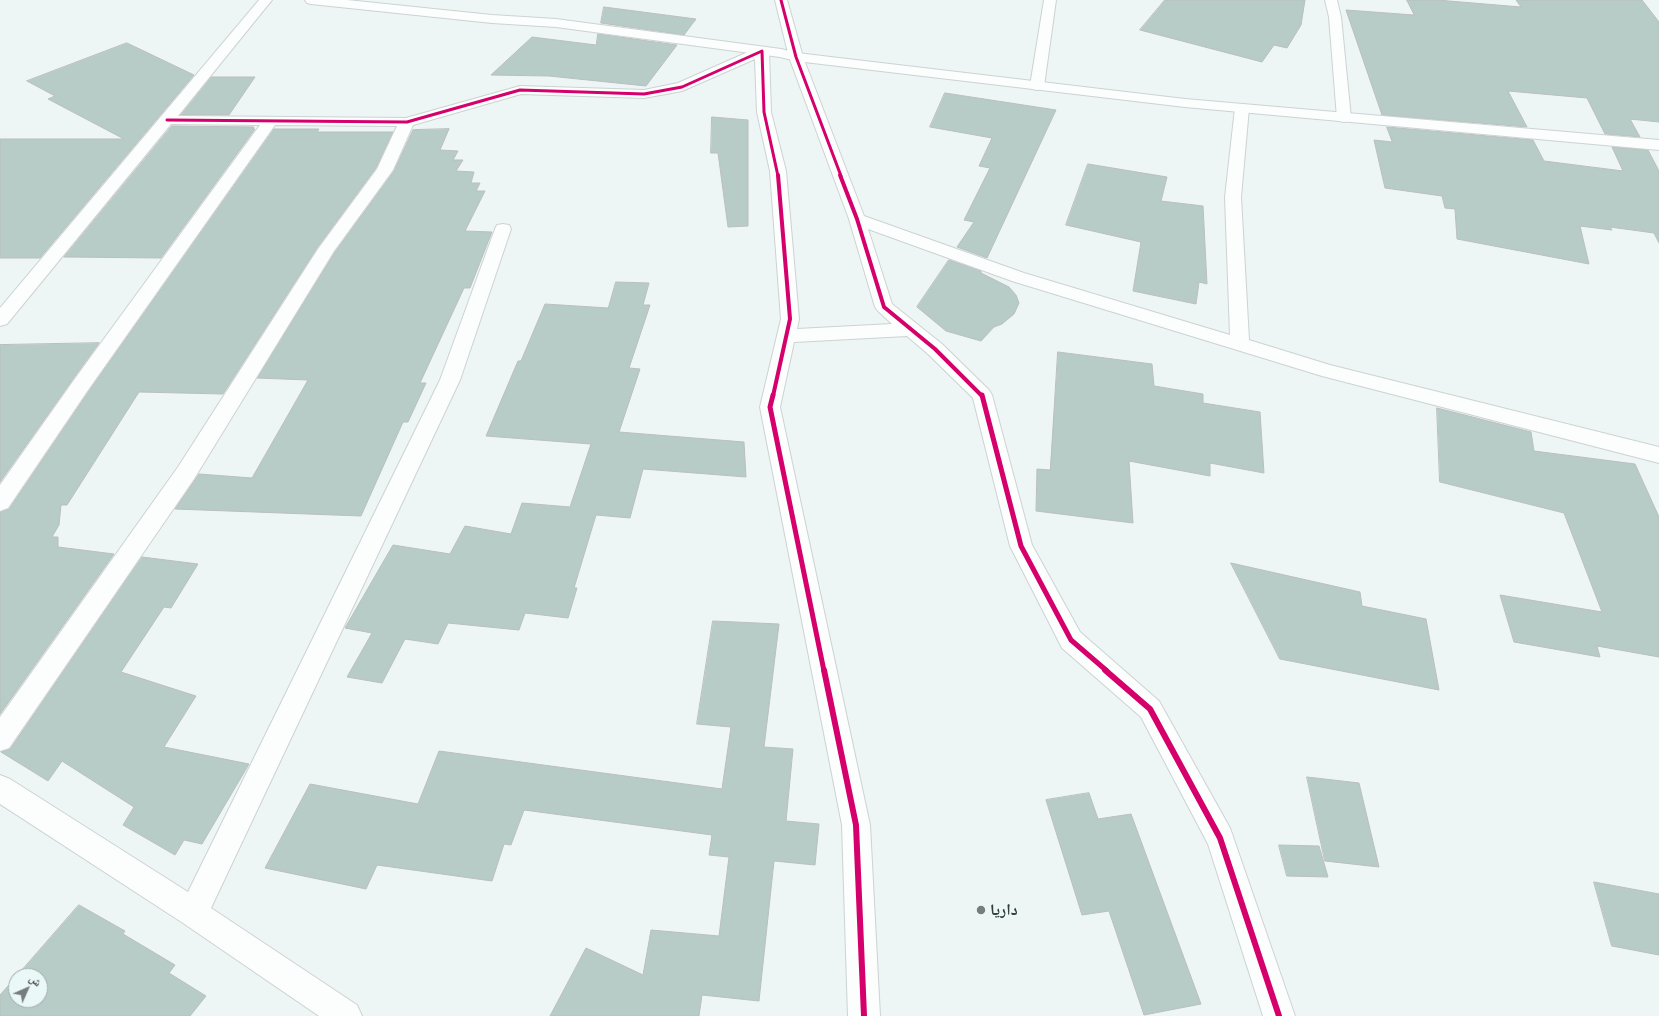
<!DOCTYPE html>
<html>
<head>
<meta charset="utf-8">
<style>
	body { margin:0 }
	#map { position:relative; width:1659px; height:1016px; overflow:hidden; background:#eef5f5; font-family:Cabin,"Noto Naskh Arabic",sans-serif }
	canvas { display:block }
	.north { position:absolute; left:8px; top:968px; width:40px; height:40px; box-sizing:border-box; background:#ebf8f8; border:1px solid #a3adad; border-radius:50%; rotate:45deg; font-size:11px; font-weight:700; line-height:16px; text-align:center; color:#373c3c }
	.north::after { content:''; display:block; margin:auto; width:14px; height:18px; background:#777d7d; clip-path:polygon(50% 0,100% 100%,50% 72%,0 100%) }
</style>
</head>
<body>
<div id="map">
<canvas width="1659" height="1016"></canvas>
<div class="north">ش</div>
</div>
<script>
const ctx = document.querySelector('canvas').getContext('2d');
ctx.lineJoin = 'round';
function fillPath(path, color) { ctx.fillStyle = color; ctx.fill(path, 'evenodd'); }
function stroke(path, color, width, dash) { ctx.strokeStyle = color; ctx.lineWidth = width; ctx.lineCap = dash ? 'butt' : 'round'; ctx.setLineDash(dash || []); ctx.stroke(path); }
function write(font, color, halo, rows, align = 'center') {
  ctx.font = font + ' Cabin,"Noto Naskh Arabic",sans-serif'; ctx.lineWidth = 3.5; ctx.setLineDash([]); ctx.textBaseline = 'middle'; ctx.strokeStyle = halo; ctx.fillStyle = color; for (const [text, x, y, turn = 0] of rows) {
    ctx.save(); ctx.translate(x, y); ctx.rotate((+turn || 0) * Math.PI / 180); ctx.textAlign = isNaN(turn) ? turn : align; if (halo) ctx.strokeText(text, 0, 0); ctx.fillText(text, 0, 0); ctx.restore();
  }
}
const building = new Path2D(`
	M 1165,0 L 1305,0 L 1301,25 L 1287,48 L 1274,45 L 1262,62 L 1140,30 Z
	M 1407,0 L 1437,0 L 1521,7 L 1516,0 L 1642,0 L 1659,22 L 1659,122 L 1630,119 L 1640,137 L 1605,134 L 1587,98 L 1508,91 L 1527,127 L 1382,115 L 1346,10 L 1414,15 Z
	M 604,7 L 696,19 L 684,35 L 601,23 Z
	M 598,34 L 677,45 L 646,86 L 549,76 L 491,75 L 532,37 L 596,45 Z
	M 127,43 L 194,75 L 40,258 L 0,258 L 0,139 L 124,139 L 48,99 L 55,96 L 27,81 Z
	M 211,77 L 255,77 L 229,115 L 181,115 Z
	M 945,93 L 1056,110 L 987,258 L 957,247 L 974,222 L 964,220 L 990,168 L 979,166 L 992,138 L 930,127 Z
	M 712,117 L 748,120 L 748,226 L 728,227 L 718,153 L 711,153 Z
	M 172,126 L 254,127 L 253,129 L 255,129 L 161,258 L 64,257 Z
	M 1387,127 L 1533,140 L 1544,161 L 1623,171 L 1612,147 L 1648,150 L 1659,171 L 1659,243 L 1654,233 L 1610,227 L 1612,230 L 1580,226 L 1589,264 L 1457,239 L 1455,209 L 1445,208 L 1442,196 L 1385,188 L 1374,140 L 1392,142 Z
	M 274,129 L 319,129 L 317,132 L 393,132 L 376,168 L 317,248 L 223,394 L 139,392 L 67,505 L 61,505 L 59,525 L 52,537 L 58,537 L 58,547 L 114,554 L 0,714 L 0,512 L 9,509 L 89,391 Z
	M 449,129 L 440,150 L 458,151 L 453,160 L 463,160 L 456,171 L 474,172 L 471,183 L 480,183 L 476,191 L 485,191 L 465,231 L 492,232 L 470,288 L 464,288 L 420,383 L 426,383 L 408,422 L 403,422 L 361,516 L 175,509 L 199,474 L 252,478 L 308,380 L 257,378 L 335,252 L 394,171 L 413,130 Z
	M 1088,164 L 1167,177 L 1161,201 L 1203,206 L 1207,284 L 1199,282 L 1196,304 L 1133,291 L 1141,242 L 1066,225 Z
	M 949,260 L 981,271 L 981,273 L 1009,287 L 1016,295 L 1019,303 L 1014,314 L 1002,324 L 994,327 L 981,341 L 946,331 L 917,307 Z
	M 616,282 L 649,283 L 643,305 L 650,305 L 629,368 L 640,369 L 619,432 L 744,442 L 746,477 L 643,469 L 630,518 L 596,515 L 574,588 L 577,588 L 568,618 L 525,613 L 519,630 L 448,623 L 438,644 L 405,639 L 382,683 L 347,677 L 372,633 L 345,628 L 393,545 L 450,554 L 465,526 L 511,534 L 522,503 L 570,507 L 591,444 L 486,436 L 518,361 L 521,361 L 545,304 L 608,308 Z
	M 99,343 L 73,379 L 0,482 L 0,345 Z
	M 1058,352 L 1152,364 L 1154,386 L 1203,394 L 1203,403 L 1260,412 L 1264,473 L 1210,463 L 1210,476 L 1129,461 L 1133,523 L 1036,511 L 1037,469 L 1050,470 Z
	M 1437,408 L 1531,432 L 1534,451 L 1635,464 L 1659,517 L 1659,657 L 1597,646 L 1600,657 L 1514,642 L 1500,595 L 1602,612 L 1564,513 L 1440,482 Z
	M 142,557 L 198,564 L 171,608 L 164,607 L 121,672 L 196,696 L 164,747 L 249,764 L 202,844 L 184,840 L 175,855 L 123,825 L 134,807 L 62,761 L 48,781 L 1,752 L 10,749 Z
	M 1231,563 L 1360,592 L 1362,606 L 1426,619 L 1439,690 L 1280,659 Z
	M 713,621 L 779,624 L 764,747 L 793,749 L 786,821 L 819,824 L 815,865 L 774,861 L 759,1001 L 702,995 L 699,1016 L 550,1016 L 586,948 L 643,975 L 651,930 L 719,936 L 729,857 L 709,855 L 712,835 L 524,810 L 511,845 L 504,844 L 492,881 L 377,865 L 366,889 L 265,868 L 310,784 L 418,804 L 439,751 L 722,789 L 731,727 L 697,724 Z
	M 1307,777 L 1359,783 L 1379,867 L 1325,861 Z
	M 1089,793 L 1098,819 L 1131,814 L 1201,1004 L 1144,1015 L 1109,911 L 1082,915 L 1046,800 Z
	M 1279,845 L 1319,846 L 1328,877 L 1287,876 Z
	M 1594,882 L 1659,894 L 1659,955 L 1612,946 Z
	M 79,905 L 125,931 L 123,934 L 175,965 L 169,973 L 206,996 L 190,1016 L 0,1016 L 0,995 L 16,977 L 16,1000 L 40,1000 L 40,976 L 17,976 Z`);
fillPath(building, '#b7ccc7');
stroke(building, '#babfbe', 1);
const street = new Path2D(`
	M 259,0 L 272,0 L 178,116 L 406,118 L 520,86 L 644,90 L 678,83 L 757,48 L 767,48 L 769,51 L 771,112 L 786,171 L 799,319 L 797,329 L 892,324 L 878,311 L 875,307 L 849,219 L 789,57 L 775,0 L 787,0 L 803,57 L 864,216 L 1024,273 L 1230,335 L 1225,197 L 1235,108 L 1237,105 L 1242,104 L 1247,105 L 1249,108 L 1241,197 L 1249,340 L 1330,365 L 1659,447 L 1659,463 L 1322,376 L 1012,281 L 868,229 L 892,304 L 942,344 L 989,390 L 992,395 L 1032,545 L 1080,632 L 1159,701 L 1230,828 L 1295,1016 L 1263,1016 L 1208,844 L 1141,717 L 1062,648 L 1010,546 L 973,398 L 928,354 L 907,336 L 794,342 L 780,407 L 870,825 L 880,1016 L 848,1016 L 842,825 L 760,407 L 781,319 L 770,171 L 757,112 L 755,59 L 682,91 L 644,98 L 521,94 L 413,125 L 393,170 L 334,251 L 194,479 L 9,748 L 0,751 L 0,717 L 178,467 L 318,249 L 377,169 L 397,126 L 275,125 L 88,390 L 8,508 L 0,511 L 0,485 L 74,380 L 260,125 L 171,124 L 7,324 L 0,326 L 0,308 Z
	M 1044,0 L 1056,0 L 1044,86 L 1042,89 L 1037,90 L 1032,89 L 1030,86 Z
	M 1325,0 L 1337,0 L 1341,17 L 1351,118 L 1349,121 L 1344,122 L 1339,121 L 1337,118 L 1329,17 Z
	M 503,224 L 509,225 L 511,229 L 460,380 L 211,908 L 357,1005 L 362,1016 L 319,1016 L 183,923 L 0,804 L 0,775 L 10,779 L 188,892 L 440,380 L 495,229 L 497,225 Z`);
const secondary = new Path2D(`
	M 305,0 L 347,0 L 492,15 L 556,19 L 781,49 L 797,53 L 1185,99 L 1659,140 L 1659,150 L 1185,107 L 796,61 L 780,57 L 556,27 L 492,23 L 311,4 L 307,3 Z`);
stroke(street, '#cdd2d2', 2);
stroke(secondary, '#cdd2d2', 2);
fillPath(street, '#fcfefe');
fillPath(secondary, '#fcfefe');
stroke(new Path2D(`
	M 781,0 L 796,57 L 841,176
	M 167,120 L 407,122 L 520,90 L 644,94 L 682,87 L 762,51 L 764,112 L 778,176`), '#d6006c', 3);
stroke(new Path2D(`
	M 840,175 L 857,219 L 884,307 L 935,349 L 982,396
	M 773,396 L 790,319 L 778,175`), '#d6006c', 4);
stroke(new Path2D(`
	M 773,395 L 770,407 L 824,671
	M 982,395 L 1021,546 L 1071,640 L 1107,671`), '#d6006c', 5);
stroke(new Path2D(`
	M 824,670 L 856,825 L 864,1016
	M 1105,670 L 1150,709 L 1220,838 L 1279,1016`), '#d6006c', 6);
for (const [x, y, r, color] of [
	[981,910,5,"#777d7d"]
]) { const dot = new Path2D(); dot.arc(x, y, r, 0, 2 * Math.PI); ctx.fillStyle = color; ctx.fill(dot); stroke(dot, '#ebf8f8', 1.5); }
write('bold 16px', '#373c3c', '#ebf8f8', [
	["داريا",990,910]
], 'left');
</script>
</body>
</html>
